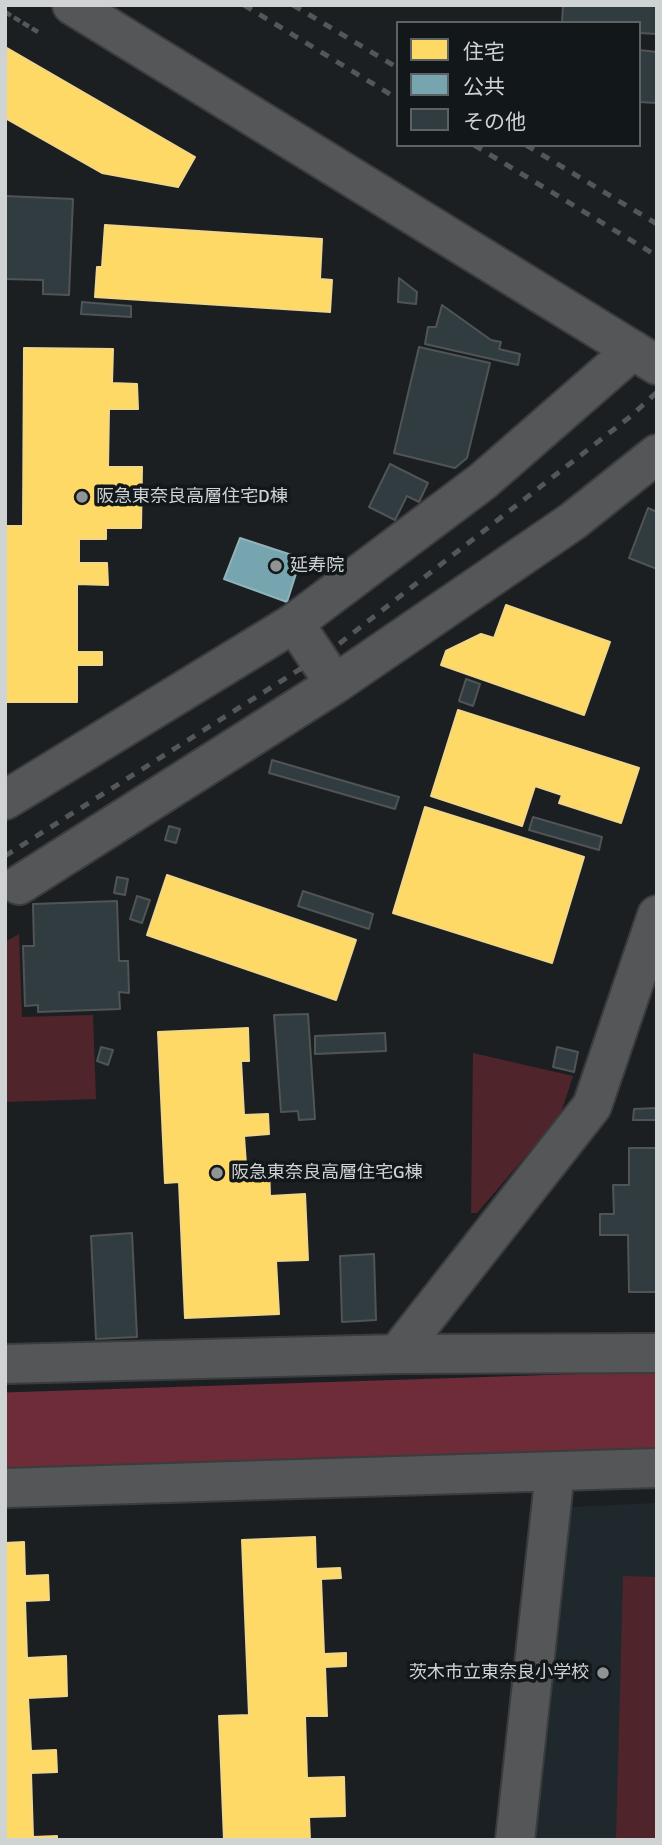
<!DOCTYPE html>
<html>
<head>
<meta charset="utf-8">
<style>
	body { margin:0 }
	#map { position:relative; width:662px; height:1845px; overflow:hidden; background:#1c1f21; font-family:Signika,"Noto Sans JP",sans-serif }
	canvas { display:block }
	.frame { position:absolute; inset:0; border:7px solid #d0d3d4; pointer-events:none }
	.legend { position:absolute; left:396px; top:21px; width:245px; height:126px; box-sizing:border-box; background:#121719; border:2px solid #5e6264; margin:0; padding:9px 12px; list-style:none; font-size:21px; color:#d0d3d4 }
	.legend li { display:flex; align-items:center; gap:14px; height:35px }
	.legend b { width:35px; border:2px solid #5e6264 }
</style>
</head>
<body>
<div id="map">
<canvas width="662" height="1845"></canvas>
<div class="frame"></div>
<ul class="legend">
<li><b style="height:19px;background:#ffd966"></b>住宅</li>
<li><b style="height:19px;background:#76a5af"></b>公共</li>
<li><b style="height:19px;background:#313c41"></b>その他</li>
</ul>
</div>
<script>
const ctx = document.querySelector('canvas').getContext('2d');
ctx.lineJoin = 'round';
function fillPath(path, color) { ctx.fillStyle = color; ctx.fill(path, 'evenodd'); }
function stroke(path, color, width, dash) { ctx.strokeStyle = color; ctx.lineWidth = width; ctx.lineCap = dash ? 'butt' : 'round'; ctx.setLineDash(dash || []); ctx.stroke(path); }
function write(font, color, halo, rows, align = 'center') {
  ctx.font = font + ' Signika,"Noto Sans JP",sans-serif'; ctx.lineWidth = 7; ctx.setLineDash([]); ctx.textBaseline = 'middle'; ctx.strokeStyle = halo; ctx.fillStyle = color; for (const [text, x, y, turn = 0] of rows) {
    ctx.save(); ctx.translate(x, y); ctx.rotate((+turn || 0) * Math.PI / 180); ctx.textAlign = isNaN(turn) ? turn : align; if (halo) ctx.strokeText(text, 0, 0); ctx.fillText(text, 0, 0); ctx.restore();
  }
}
fillPath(new Path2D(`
	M 657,1503 L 657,1840 L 525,1840 L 572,1507 Z`), '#1f292d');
fillPath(new Path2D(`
	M 19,934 L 22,1017 L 93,1015 L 96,1099 L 5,1102 L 5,942 Z
	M 473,1053 L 573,1076 L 560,1116 L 477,1213 L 471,1213 Z
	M 623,1576 L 657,1577 L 657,1840 L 616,1840 Z`), '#50242b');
const homes = new Path2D(`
	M 7,48 L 195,157 L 178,187 L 102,173 L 5,118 Z
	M 105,225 L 322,239 L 320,279 L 332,280 L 330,312 L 95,297 L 97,267 L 102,267 Z
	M 24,348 L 113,349 L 112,383 L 137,384 L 138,409 L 109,409 L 108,467 L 142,467 L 141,528 L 106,528 L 106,539 L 79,539 L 79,563 L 107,563 L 108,585 L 77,584 L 77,652 L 102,652 L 102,665 L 77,665 L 77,702 L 5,702 L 5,526 L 23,526 Z
	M 506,605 L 610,642 L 584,715 L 441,665 L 446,651 L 481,634 L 494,638 Z
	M 458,710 L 639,768 L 621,823 L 559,803 L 562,795 L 535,786 L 522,826 L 431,796 Z
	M 425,807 L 584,857 L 552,963 L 393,913 Z
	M 167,875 L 356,940 L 336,1000 L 147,935 Z
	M 248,1028 L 249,1061 L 241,1061 L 244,1115 L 268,1114 L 269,1134 L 244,1136 L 246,1164 L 269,1164 L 270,1196 L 305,1194 L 308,1260 L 276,1261 L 279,1314 L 185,1318 L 179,1182 L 165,1183 L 158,1032 Z
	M 315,1537 L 316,1569 L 340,1568 L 341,1578 L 321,1579 L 324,1654 L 346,1653 L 346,1666 L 325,1667 L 327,1716 L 305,1716 L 307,1778 L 344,1777 L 345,1816 L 309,1817 L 310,1840 L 224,1840 L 219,1716 L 249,1715 L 242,1540 Z
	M 24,1542 L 25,1576 L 48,1575 L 49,1600 L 25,1601 L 27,1658 L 66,1656 L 67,1696 L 28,1698 L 31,1751 L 56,1750 L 57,1772 L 31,1773 L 33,1837 L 57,1836 L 57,1840 L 5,1840 L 5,1543 Z`);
fillPath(homes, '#ffd966');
stroke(homes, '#f1d787', 2);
const public = new Path2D(`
	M 240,538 L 301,558 L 287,602 L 224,579 Z`);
fillPath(public, '#76a5af');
stroke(public, '#91b3ba', 2);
stroke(new Path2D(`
	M 5,1432 L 657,1411`), '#6d2c38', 79);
const building = new Path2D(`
	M 563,5 L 657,5 L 657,34 L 639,33 L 639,23 L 562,23 Z
	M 639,50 L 657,52 L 657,103 L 639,102 Z
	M 5,196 L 73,199 L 69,295 L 43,294 L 43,280 L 5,279 Z
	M 399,278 L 417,292 L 416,304 L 398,302 Z
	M 82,302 L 131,306 L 131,317 L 81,314 Z
	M 442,305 L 491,340 L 501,342 L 499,349 L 520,354 L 518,365 L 425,344 L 428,327 L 436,327 Z
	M 419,347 L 490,363 L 467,458 L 455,468 L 394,453 Z
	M 390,464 L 428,483 L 419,502 L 407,496 L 395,520 L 369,507 Z
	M 648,508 L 657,512 L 657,569 L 629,558 Z
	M 466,679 L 480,684 L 473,706 L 459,701 Z
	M 272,760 L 399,797 L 395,809 L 269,773 Z
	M 533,817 L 602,837 L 599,850 L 529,830 Z
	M 169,826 L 180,829 L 176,843 L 165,840 Z
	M 117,877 L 128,879 L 125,895 L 114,893 Z
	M 303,891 L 373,914 L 369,929 L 298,906 Z
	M 137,896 L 150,900 L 142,923 L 130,919 Z
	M 117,901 L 119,961 L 128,961 L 129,993 L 119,992 L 120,1009 L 38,1012 L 38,1005 L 25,1006 L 23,946 L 34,946 L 33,904 Z
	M 308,1014 L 315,1119 L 299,1120 L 298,1111 L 281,1112 L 274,1015 Z
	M 385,1033 L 386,1051 L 315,1054 L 315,1036 Z
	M 101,1047 L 113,1050 L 108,1065 L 97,1061 Z
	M 557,1047 L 578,1052 L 574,1072 L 553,1067 Z
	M 657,1108 L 657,1120 L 633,1120 L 634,1109 Z
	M 629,1148 L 657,1148 L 657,1292 L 629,1292 L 628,1235 L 600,1235 L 600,1214 L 614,1214 L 613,1185 L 629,1185 Z
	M 132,1233 L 137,1337 L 96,1339 L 91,1236 Z
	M 374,1254 L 376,1320 L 342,1322 L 340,1256 Z`);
fillPath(building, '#313c41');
stroke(building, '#515455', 2);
const minor = new Path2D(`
	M 294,623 L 335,684
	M 5,800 L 294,623 L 483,481 L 633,350
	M 19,885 L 335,684 L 573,521 L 657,454
	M 397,1354 L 592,1106 L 657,915
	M 5,1364 L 397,1354 L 657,1353
	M 5,1488 L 657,1468
	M 515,1840 L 555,1472`);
const tertiary = new Path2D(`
	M 72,5 L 657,365`);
stroke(minor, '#3a3c3d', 42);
stroke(tertiary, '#3a3c3d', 42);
stroke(new Path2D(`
	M 5,12 L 38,32`), '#565758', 4.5, [7, 3.5]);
stroke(minor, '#545657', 38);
stroke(tertiary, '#545657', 38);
stroke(new Path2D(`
	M 244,5 L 398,99
	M 293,5 L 398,68
	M 474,145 L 657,256
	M 526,145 L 657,224
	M 5,856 L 335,647 L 631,416 L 657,392`), '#545658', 5, [9, 9]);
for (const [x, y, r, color] of [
	[82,497,7,"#919495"],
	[276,566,7,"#919495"],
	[217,1173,7,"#919495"],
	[603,1673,7,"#919495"]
]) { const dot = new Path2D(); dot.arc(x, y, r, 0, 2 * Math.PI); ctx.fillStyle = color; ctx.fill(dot); stroke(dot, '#121719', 2.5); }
write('18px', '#d0d3d4', '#121719', [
	["阪急東奈良高層住宅D棟",96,497],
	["延寿院",290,566],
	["阪急東奈良高層住宅G棟",231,1173],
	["茨木市立東奈良小学校",589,1673,"right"]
], 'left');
</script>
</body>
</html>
